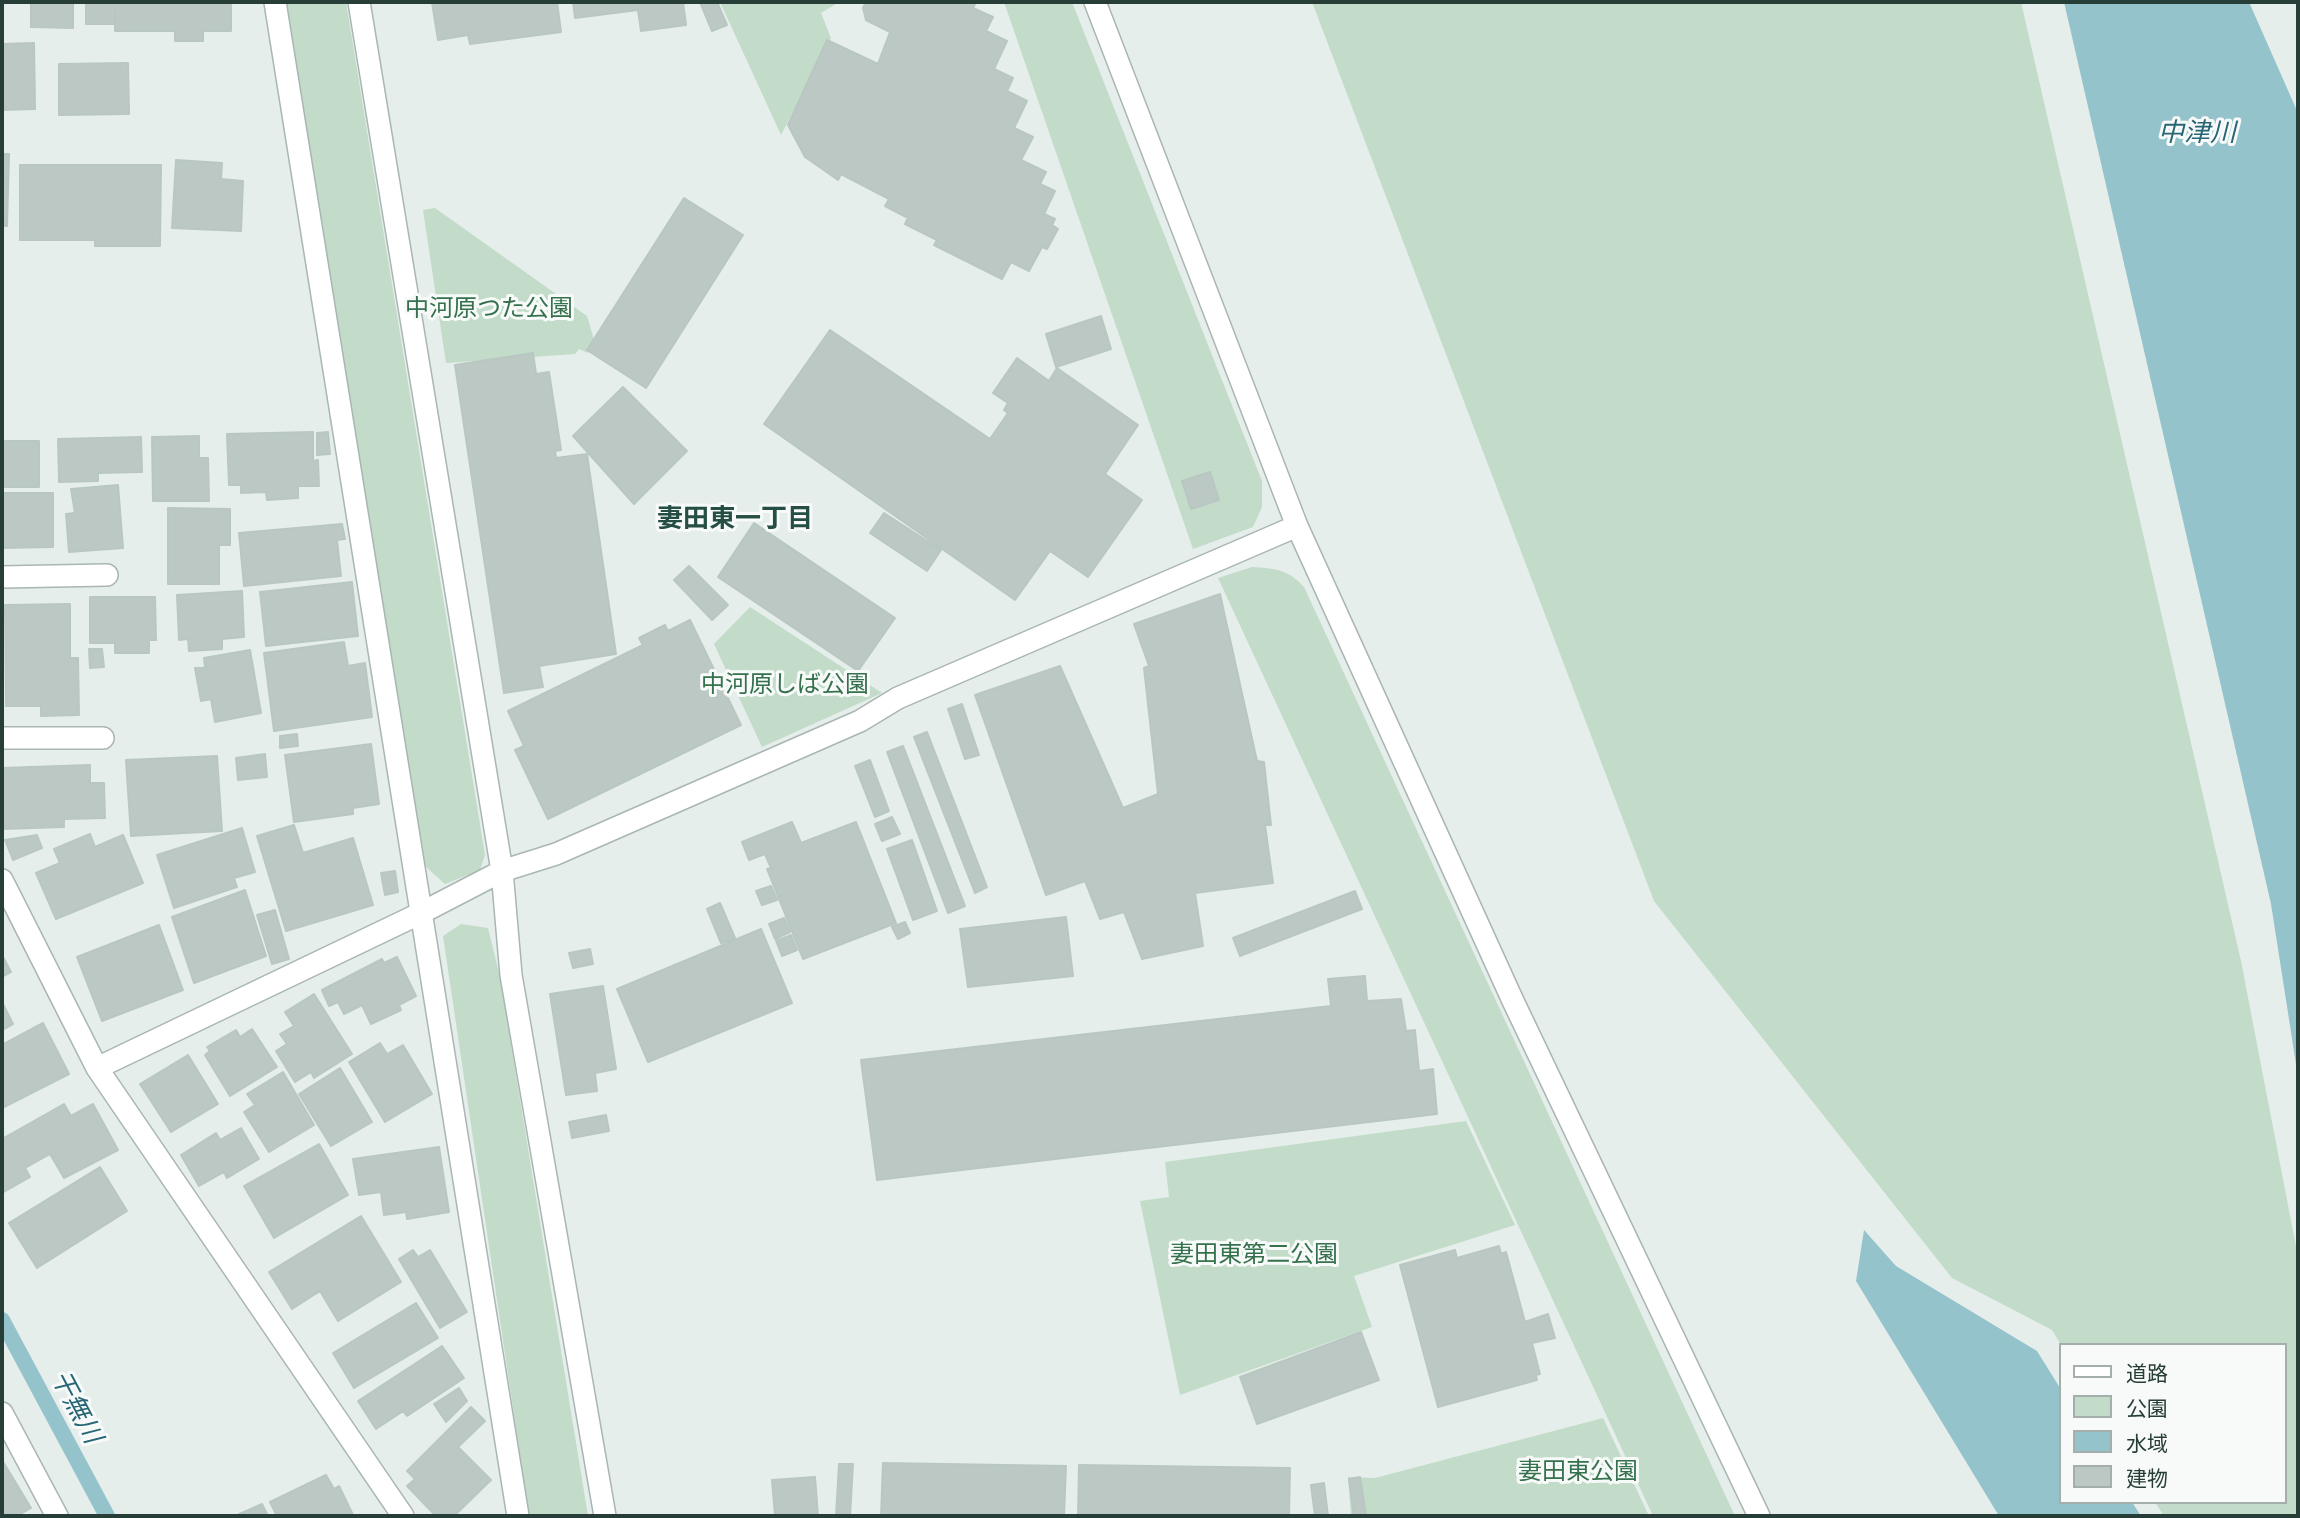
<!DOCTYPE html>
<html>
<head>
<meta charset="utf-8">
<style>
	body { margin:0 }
	#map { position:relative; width:2300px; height:1518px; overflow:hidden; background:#e6eeeb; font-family:"Alegreya Sans","Noto Sans JP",sans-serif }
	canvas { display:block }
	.frame { position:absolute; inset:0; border:4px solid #273e38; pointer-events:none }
	.legend { position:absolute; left:2059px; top:1343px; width:228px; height:161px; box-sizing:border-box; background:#f7faf9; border:2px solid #a4afac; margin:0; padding:9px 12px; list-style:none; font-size:21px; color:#273e38 }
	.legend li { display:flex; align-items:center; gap:14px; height:35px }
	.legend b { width:35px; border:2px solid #a4afac }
</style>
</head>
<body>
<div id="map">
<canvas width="2300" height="1518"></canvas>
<div class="frame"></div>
<ul class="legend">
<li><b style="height:9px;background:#fff"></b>道路</li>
<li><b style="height:19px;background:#c2dcc9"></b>公園</li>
<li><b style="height:19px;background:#95c3cc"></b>水域</li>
<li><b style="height:19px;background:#bcc8c4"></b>建物</li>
</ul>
</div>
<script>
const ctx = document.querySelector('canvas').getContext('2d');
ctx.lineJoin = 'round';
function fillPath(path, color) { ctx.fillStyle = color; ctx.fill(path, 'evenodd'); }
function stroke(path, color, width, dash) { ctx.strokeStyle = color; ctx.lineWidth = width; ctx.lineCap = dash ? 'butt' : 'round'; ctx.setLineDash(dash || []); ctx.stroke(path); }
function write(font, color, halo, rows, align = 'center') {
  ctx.font = font + ' "Alegreya Sans","Noto Sans JP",sans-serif'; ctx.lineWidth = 6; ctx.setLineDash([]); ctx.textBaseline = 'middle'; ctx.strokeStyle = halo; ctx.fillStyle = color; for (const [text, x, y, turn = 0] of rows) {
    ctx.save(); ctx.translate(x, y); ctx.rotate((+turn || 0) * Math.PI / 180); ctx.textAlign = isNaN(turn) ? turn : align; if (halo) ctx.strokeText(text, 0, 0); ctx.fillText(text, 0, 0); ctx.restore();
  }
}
fillPath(new Path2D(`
	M 286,2 L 346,2 L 485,855 L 480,870 L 445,884 L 425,866 Z
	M 720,2 L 835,2 L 836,4 L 821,13 L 831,38 L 781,135 Z
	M 1004,2 L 1072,2 L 1262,481 L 1262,507 L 1253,527 L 1193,549 Z
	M 1312,2 L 2021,2 L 2241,961 L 2298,1257 L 2298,1516 L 2164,1516 L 2155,1502 L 2284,1502 L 2284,1345 L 2061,1345 L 2052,1330 L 1952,1278 L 1654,901 Z
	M 435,208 L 587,316 L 595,343 L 588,353 L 579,349 L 575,354 L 446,363 L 423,210 Z
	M 1252,567 C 1275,568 1289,570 1304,587 L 1735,1516 L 1653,1516 L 1218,578 Z
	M 750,607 L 882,693 L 762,747 L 714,644 Z
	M 461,924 L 488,928 L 500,977 L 588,1516 L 529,1516 L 443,936 Z
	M 1466,1121 L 1515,1225 L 1354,1276 L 1372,1327 L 1180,1395 L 1140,1201 L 1169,1197 L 1165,1162 Z
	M 1603,1418 L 1649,1516 L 1351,1516 L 1348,1477 L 1375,1478 Z`), '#c2dcc9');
fillPath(new Path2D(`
	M 2064,2 L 2249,2 L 2298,113 L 2298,1077 L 2271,904 Z
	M 1864,1230 L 1896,1266 L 2037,1351 L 2060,1388 L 2060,1502 L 2132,1502 L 2141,1516 L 1999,1516 L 1856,1281 Z`), '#95c3cc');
stroke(new Path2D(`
	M 2,1320 L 107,1516`), '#95c3cc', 16);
const building = new Path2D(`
	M 31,2 L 73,2 L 73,28 L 31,27 Z
	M 86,2 L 115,2 L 115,24 L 86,24 Z
	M 115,2 L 231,2 L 231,31 L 203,31 L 203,41 L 175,41 L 175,31 L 115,31 Z
	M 432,2 L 557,2 L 561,32 L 470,44 L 468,35 L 438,40 Z
	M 573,2 L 683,2 L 686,25 L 641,31 L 638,10 L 575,18 Z
	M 700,2 L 717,2 L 727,25 L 712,31 Z
	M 866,2 L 976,2 L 973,8 L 993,17 L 986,31 L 1007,41 L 994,69 L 1013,78 L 1007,91 L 1027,101 L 1014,128 L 1033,137 L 1021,160 L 1046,172 L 1040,184 L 1055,191 L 1044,214 L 1055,219 L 1052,225 L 1058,229 L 1047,249 L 1042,247 L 1029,271 L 1011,262 L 1002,279 L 934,245 L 937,240 L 905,224 L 908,218 L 885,206 L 889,199 L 841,174 L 838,180 L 805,157 L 788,125 L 827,40 L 878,64 L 890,32 L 866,20 L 863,8 Z
	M 34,43 L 35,109 L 2,110 L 2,44 Z
	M 128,63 L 129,114 L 59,115 L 59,64 Z
	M 2,154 L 9,154 L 7,226 L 2,226 Z
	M 176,160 L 222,163 L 221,179 L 243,181 L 241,231 L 172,228 Z
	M 20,165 L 161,165 L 160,246 L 95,246 L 95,240 L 20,240 Z
	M 684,198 L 743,235 L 646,388 L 587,350 Z
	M 1101,316 L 1111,349 L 1056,367 L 1046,334 Z
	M 830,330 L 990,439 L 1008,413 L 1004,410 L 1008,403 L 993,393 L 1017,358 L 1049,381 L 1057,368 L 1138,425 L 1105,474 L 1142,500 L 1088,577 L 1050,551 L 1015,600 L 764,424 Z
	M 533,353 L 536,374 L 549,372 L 561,450 L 555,451 L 556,458 L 587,454 L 616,654 L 539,666 L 543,687 L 504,693 L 455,365 Z
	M 623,387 L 687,451 L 634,504 L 573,436 Z
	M 313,432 L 313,461 L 318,460 L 319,486 L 298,486 L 298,498 L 267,500 L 266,492 L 241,493 L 241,485 L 229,485 L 227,434 Z
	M 328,432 L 330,454 L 317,455 L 317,433 Z
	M 199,436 L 199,458 L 208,458 L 209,501 L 153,501 L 152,437 Z
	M 141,437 L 142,472 L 98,473 L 98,481 L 59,482 L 58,439 Z
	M 2,441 L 39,441 L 39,487 L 2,487 Z
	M 1210,472 L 1219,500 L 1191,509 L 1182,481 Z
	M 118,485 L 123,548 L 69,552 L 66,514 L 75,513 L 71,489 Z
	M 2,493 L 53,493 L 53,547 L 2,548 Z
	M 168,508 L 230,509 L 230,545 L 219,545 L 219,584 L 168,584 Z
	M 884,513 L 941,550 L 927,571 L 870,533 Z
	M 754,523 L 895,618 L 858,671 L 718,577 Z
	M 342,524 L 345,539 L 337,540 L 341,576 L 244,586 L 239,533 Z
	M 689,566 L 728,605 L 712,620 L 674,580 Z
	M 352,582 L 358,636 L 266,646 L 260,592 Z
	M 242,591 L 244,637 L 222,639 L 222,649 L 189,651 L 188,639 L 179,640 L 177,595 Z
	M 1220,594 L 1257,761 L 1264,762 L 1271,825 L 1265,825 L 1273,883 L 1195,893 L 1203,946 L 1142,959 L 1124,912 L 1100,919 L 1085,881 L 1046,895 L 975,695 L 1060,666 L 1123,808 L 1158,794 L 1144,668 L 1149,666 L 1134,624 Z
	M 90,597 L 155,597 L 156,640 L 149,640 L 149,653 L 115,653 L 115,643 L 90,643 Z
	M 70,604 L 70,658 L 78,658 L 79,715 L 41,716 L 41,706 L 6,706 L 5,605 Z
	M 690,620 L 741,725 L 548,819 L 515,750 L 524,746 L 508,711 L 643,645 L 639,638 L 665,625 L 668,631 Z
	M 344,642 L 348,666 L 365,663 L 372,717 L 274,731 L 264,653 Z
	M 89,649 L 102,649 L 104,667 L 90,668 Z
	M 250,650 L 261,713 L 215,722 L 211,699 L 201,701 L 195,668 L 205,668 L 204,658 Z
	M 962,704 L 979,755 L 965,759 L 948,709 Z
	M 927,732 L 987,887 L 975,893 L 914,737 Z
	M 297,734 L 298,746 L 280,748 L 280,736 Z
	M 371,744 L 379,804 L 353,808 L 353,814 L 294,822 L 285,755 Z
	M 903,746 L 965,906 L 948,913 L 887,752 Z
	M 265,754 L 267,777 L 238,780 L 236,758 Z
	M 217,756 L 222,831 L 131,836 L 126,760 Z
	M 870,760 L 889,811 L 875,817 L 855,766 Z
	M 90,765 L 90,783 L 104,783 L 105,818 L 64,819 L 64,827 L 2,829 L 2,768 Z
	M 892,817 L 900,834 L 882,841 L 875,824 Z
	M 792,822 L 801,843 L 856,822 L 896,923 L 803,959 L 767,869 L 771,868 L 765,854 L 749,860 L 742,842 Z
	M 294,825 L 303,853 L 353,838 L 373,905 L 286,931 L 257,836 Z
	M 242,828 L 255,872 L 234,878 L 237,887 L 174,908 L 157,855 Z
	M 90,834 L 95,847 L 123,835 L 143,883 L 56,919 L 36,873 L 60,863 L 54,849 Z
	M 37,835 L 42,848 L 13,860 L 5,840 Z
	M 912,840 L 937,911 L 913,920 L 887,849 Z
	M 395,871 L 398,892 L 385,895 L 381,873 Z
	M 771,886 L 777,900 L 762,905 L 756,891 Z
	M 245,890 L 266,956 L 194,983 L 172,917 Z
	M 1355,891 L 1362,909 L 1240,956 L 1233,938 Z
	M 720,903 L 735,938 L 721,943 L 707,909 Z
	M 275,910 L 289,959 L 272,964 L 257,915 Z
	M 1066,917 L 1073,976 L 968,987 L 960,929 Z
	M 784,918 L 790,932 L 775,939 L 769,924 Z
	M 905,922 L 910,933 L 898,939 L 892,927 Z
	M 159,925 L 183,990 L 102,1021 L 77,957 Z
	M 761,929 L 792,1003 L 648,1062 L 617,989 Z
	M 791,935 L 797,950 L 782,956 L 776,941 Z
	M 590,949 L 593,964 L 573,968 L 569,953 Z
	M 2,955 L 11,972 L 2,977 Z
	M 397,957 L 416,996 L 399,1005 L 401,1010 L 371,1024 L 362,1005 L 344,1014 L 338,1002 L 329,1006 L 322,990 L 382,959 L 384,963 Z
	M 1365,976 L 1367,1001 L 1401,999 L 1406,1031 L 1415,1030 L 1419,1071 L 1433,1069 L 1437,1114 L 877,1180 L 861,1060 L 1331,1006 L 1328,979 Z
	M 603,986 L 616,1069 L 595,1073 L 597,1091 L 566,1095 L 550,994 Z
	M 314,994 L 352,1054 L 314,1078 L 311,1072 L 295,1082 L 276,1051 L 287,1044 L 280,1034 L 294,1026 L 285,1012 Z
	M 2,1002 L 13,1024 L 2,1030 Z
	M 43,1023 L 69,1074 L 2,1108 L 2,1045 Z
	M 252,1029 L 277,1067 L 230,1096 L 205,1055 L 210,1051 L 207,1047 L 236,1030 L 240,1037 Z
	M 380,1043 L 387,1054 L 403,1045 L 432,1094 L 385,1122 L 349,1062 Z
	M 188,1055 L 218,1104 L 171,1132 L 140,1084 Z
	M 340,1068 L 372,1122 L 331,1146 L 299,1094 Z
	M 283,1072 L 314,1125 L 269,1152 L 244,1112 L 255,1105 L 247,1094 Z
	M 64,1104 L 71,1116 L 93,1104 L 118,1150 L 64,1178 L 50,1154 L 25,1168 L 30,1177 L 2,1193 L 2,1139 Z
	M 606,1115 L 609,1131 L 572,1138 L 569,1122 Z
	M 241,1128 L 259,1159 L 227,1178 L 224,1172 L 199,1186 L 181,1155 L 216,1133 L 220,1140 Z
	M 319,1144 L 348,1195 L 274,1238 L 244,1186 Z
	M 439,1147 L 449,1212 L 407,1219 L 406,1212 L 384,1215 L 381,1192 L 359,1195 L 353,1159 Z
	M 100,1167 L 127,1211 L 37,1268 L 9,1223 Z
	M 361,1216 L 401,1282 L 338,1321 L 320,1291 L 292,1309 L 269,1272 Z
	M 1499,1246 L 1501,1254 L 1506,1252 L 1525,1322 L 1548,1314 L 1555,1338 L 1532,1343 L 1540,1374 L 1536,1375 L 1537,1380 L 1438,1407 L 1400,1265 L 1455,1250 L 1457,1258 Z
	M 413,1250 L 418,1257 L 430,1250 L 467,1312 L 440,1328 L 399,1259 Z
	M 416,1303 L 438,1338 L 354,1388 L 333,1353 Z
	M 1361,1332 L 1379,1380 L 1257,1424 L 1240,1377 Z
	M 442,1346 L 464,1378 L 407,1416 L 403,1411 L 376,1429 L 358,1401 Z
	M 459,1388 L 467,1401 L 446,1422 L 434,1404 Z
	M 471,1407 L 485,1421 L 458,1447 L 491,1480 L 454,1516 L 436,1516 L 407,1486 L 415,1479 L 407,1471 Z
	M 2,1460 L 31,1508 L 17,1516 L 2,1516 Z
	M 883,1463 L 1066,1466 L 1064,1516 L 881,1516 Z
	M 839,1464 L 853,1464 L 850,1516 L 836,1516 Z
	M 1079,1465 L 1290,1468 L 1289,1516 L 1078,1516 Z
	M 326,1475 L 334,1489 L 339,1486 L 353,1515 L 277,1516 L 270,1502 Z
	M 815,1477 L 818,1516 L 775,1516 L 772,1480 Z
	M 1360,1477 L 1366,1516 L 1354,1516 L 1349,1479 Z
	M 1324,1483 L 1328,1516 L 1315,1516 L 1311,1485 Z
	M 262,1504 L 268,1516 L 235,1516 Z`);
fillPath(building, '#bcc8c4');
stroke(building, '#b9c7c1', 2);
const minor = new Path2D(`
	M 275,2 L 518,1516
	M 359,2 L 502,871 L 511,975 L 605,1516
	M 1095,2 L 1297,526 L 1513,1001 L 1759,1516
	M 2,577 L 107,575
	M 2,738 L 103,738
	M 2,880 L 97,1068 L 403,1516
	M 97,1068 L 421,913 L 502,871 L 556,854 L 860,721 L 898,698 L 1297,526
	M 2,1413 L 57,1516`);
stroke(minor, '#a9b6b2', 24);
stroke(minor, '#fff', 21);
write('24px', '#35714d', '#f7faf9', [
	["中河原つた公園",489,309],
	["中河原しば公園",785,685],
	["妻田東第二公園",1254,1255],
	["妻田東公園",1578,1472]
]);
write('italic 26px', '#276675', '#f7faf9', [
	["中津川",2197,133],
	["干無川",76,1407,62]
]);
write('bold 26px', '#254f45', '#f7faf9', [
	["妻田東一丁目",735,519]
]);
</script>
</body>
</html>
